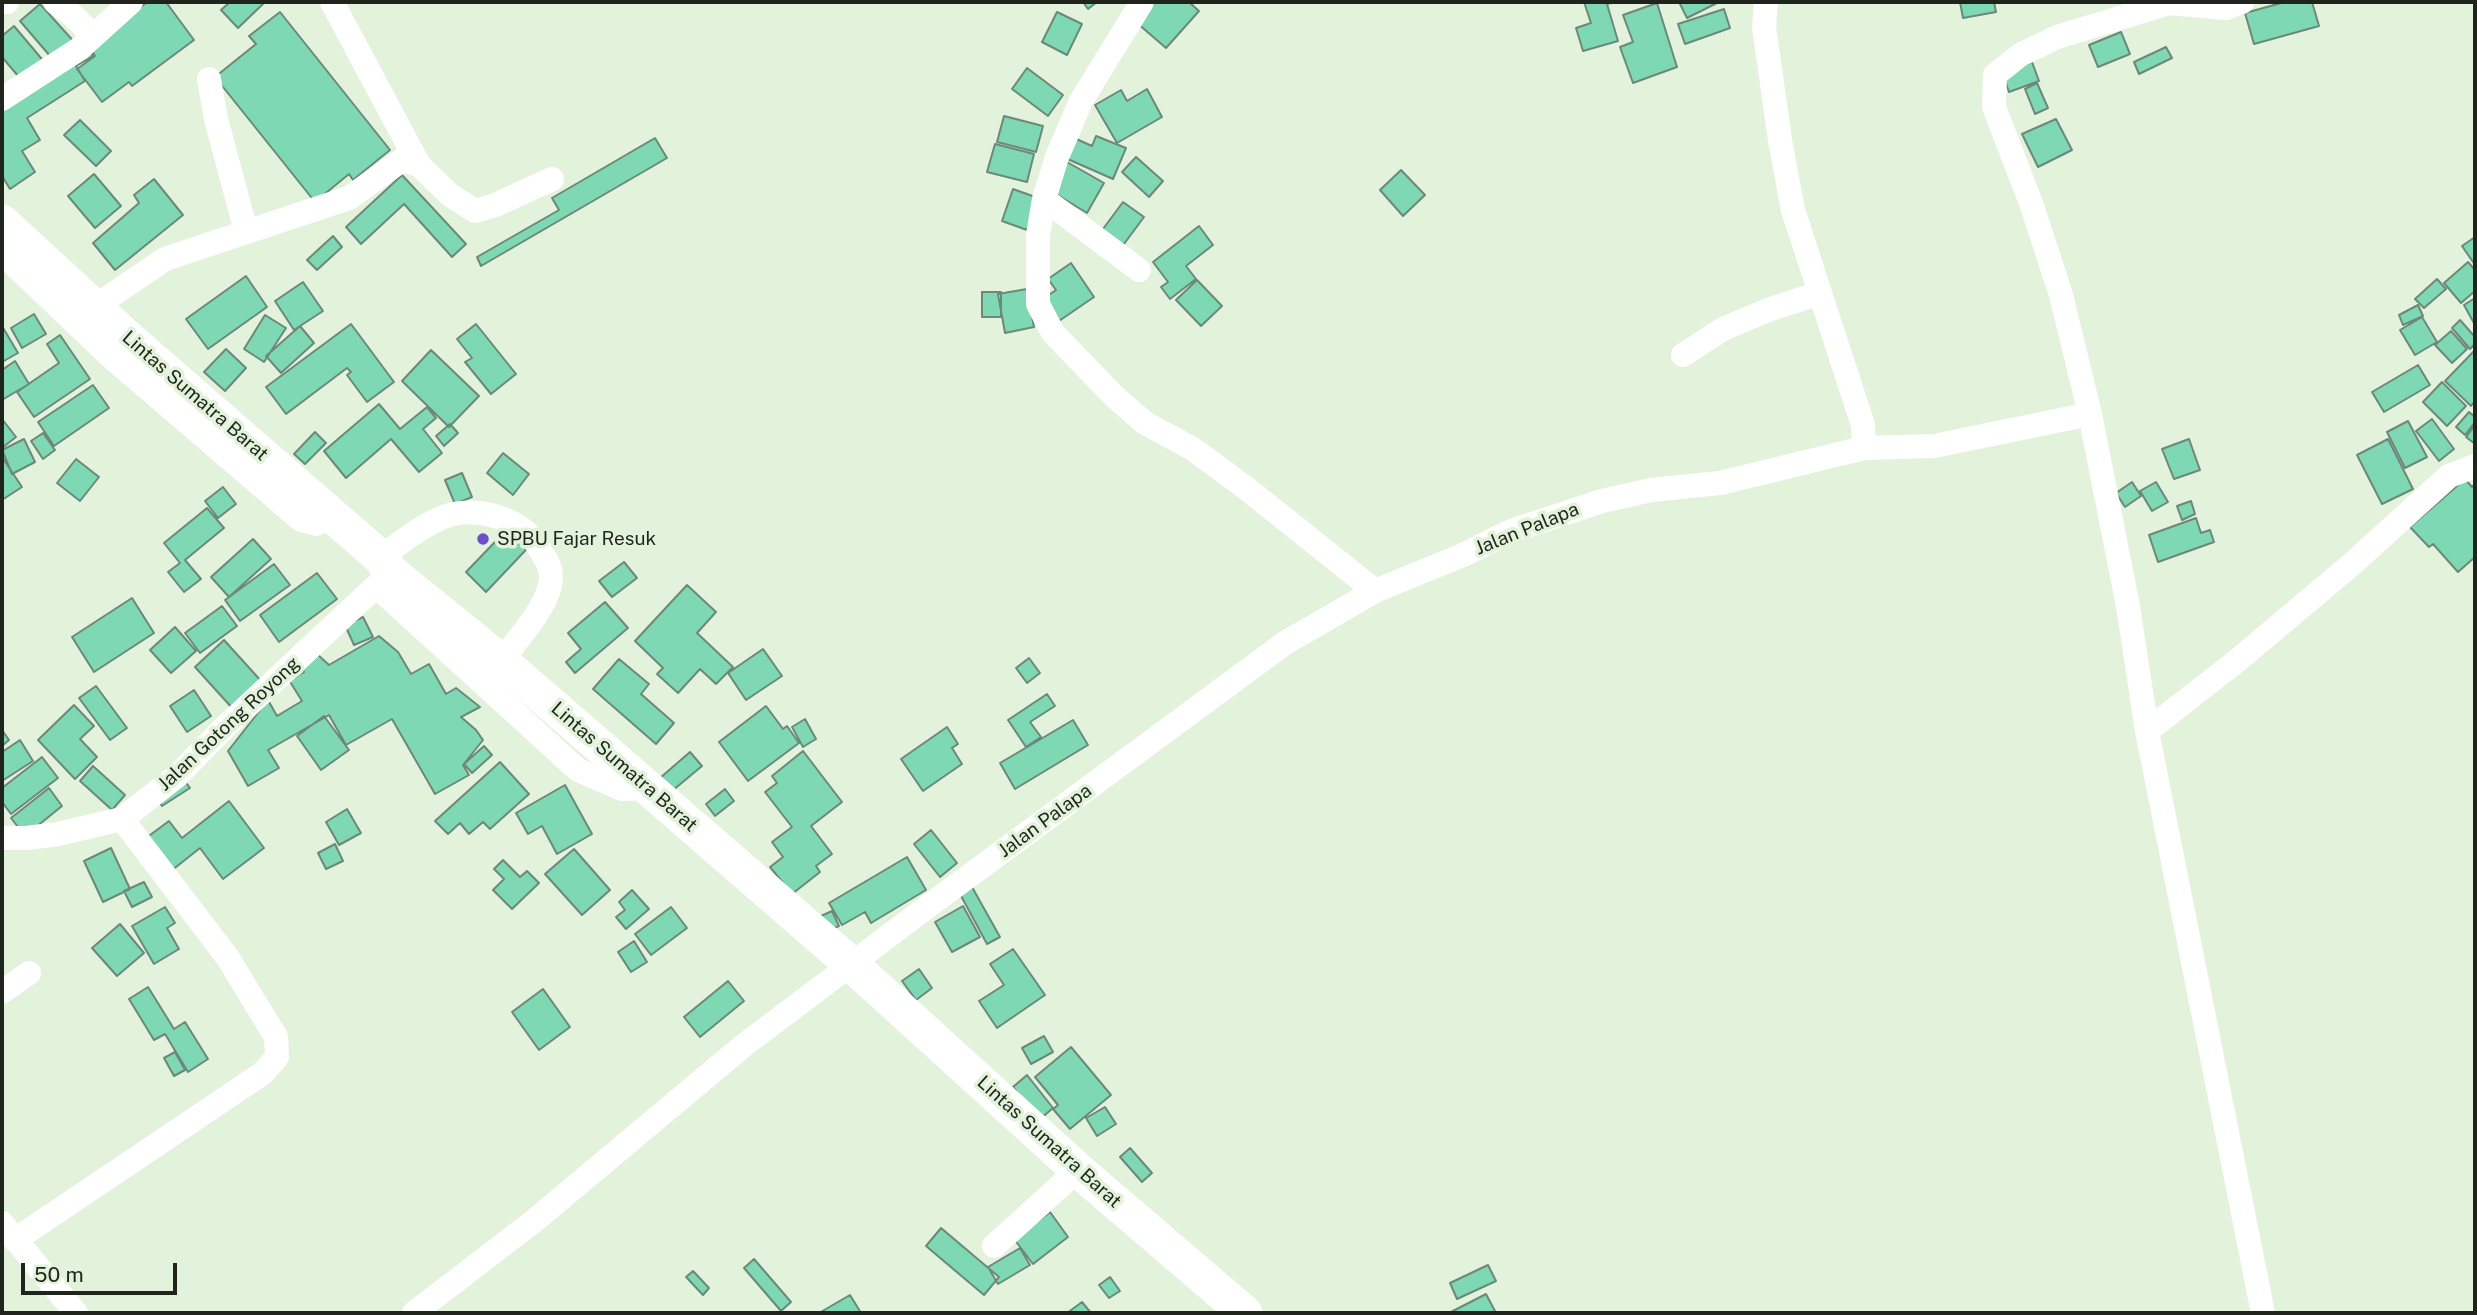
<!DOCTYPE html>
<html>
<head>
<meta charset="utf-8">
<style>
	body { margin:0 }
	#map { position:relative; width:2477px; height:1315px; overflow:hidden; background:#e3f3db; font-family:"Public Sans",sans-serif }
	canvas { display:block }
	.frame { position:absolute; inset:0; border:4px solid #1f251c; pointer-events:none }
	.scale { position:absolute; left:21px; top:1263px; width:156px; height:32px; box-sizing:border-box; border:4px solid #1f251c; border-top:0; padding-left:9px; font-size:21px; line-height:24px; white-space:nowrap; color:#1f251c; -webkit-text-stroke:5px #e3f3db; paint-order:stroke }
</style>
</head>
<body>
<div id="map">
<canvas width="2477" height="1315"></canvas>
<div class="frame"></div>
<div class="scale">50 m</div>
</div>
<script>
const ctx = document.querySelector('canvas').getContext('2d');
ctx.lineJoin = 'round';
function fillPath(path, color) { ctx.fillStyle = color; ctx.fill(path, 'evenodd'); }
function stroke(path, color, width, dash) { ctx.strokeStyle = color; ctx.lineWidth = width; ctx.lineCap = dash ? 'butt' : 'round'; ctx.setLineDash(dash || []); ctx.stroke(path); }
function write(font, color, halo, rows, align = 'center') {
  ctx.font = font + ' "Public Sans",sans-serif'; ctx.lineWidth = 7; ctx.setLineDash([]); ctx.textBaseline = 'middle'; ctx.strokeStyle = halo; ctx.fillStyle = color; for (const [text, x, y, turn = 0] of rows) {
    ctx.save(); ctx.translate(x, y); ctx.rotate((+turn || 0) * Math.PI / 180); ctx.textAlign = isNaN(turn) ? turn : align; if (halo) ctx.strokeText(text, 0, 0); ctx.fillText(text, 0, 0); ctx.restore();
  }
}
const building = new Path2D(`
	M 147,2 L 166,2 L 194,40 L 132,86 L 129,82 L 102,102 L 77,69 L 95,56 L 90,47 Z
	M 230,2 L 265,2 L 238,28 L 221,10 Z
	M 1083,2 L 1097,2 L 1088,9 Z
	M 1155,2 L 1189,2 L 1199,11 L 1166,48 L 1137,23 Z
	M 1584,2 L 1616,2 L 1607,4 L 1618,41 L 1583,51 L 1576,28 L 1591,23 Z
	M 1679,2 L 1719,2 L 1687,18 Z
	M 1960,2 L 1994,2 L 1996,12 L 1963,18 Z
	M 2285,2 L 2312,2 L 2319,26 L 2254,44 L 2245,13 Z
	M 1657,3 L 1677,67 L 1633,83 L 1620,47 L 1633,42 L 1623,15 Z
	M 40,4 L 77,45 L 56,63 L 20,21 Z
	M 1724,9 L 1730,28 L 1685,44 L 1678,24 Z
	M 280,12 L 390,150 L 353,180 L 349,174 L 315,202 L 215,77 L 256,44 L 249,36 Z
	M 1057,12 L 1082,24 L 1067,55 L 1042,42 Z
	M 14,26 L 46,64 L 24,83 L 2,57 L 2,36 Z
	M 2121,32 L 2130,54 L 2098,67 L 2089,45 Z
	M 2166,47 L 2172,58 L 2139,74 L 2134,62 Z
	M 88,48 L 93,56 L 76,66 L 85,81 L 27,118 L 40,140 L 22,151 L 35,172 L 10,189 L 2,176 L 2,103 Z
	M 2032,62 L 2039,81 L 2009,92 L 2002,72 Z
	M 1027,68 L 1063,95 L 1048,116 L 1012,89 Z
	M 2037,83 L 2048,108 L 2035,114 L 2025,89 Z
	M 1147,89 L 1162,117 L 1117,143 L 1095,105 L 1121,90 L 1127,101 Z
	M 1004,116 L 1043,126 L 1036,152 L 997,142 Z
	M 2056,119 L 2072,150 L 2038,167 L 2022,134 Z
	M 80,120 L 111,151 L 96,166 L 64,135 Z
	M 1096,136 L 1126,148 L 1113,179 L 1063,157 L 1072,137 L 1092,146 Z
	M 655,138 L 667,158 L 481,266 L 477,257 L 559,210 L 552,198 Z
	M 995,144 L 1034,154 L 1027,182 L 987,172 Z
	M 1136,157 L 1163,181 L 1149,197 L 1122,172 Z
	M 1067,162 L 1104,183 L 1087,213 L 1051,191 Z
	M 1401,170 L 1425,195 L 1403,216 L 1380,190 Z
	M 94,174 L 121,206 L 95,228 L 68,196 Z
	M 402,175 L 466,244 L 452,257 L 404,204 L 361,244 L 346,227 Z
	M 154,179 L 183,215 L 115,270 L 93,243 L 139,203 L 134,195 Z
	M 1013,189 L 1038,198 L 1027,230 L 1002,221 Z
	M 1123,202 L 1144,217 L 1121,248 L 1100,233 Z
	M 1199,226 L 1213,245 L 1186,266 L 1196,279 L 1170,299 L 1161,287 L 1168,282 L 1153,262 Z
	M 333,236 L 342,247 L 317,270 L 307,260 Z
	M 2475,237 L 2475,265 L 2462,246 Z
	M 2468,262 L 2475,270 L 2475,291 L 2461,303 L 2444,283 Z
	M 1071,263 L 1094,297 L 1059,321 L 1043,299 L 1056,290 L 1048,279 Z
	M 246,276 L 267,307 L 208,349 L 186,319 Z
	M 2437,279 L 2446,289 L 2424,308 L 2415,299 Z
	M 1197,280 L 1222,306 L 1201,326 L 1176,300 Z
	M 303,282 L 323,311 L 294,330 L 275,301 Z
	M 1027,289 L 1034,327 L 1005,333 L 998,294 Z
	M 982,292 L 1001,292 L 1001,317 L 982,317 Z
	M 2475,298 L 2475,325 L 2464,305 Z
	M 2418,305 L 2423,316 L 2403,325 L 2399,315 Z
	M 34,314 L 46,334 L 22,348 L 11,328 Z
	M 265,315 L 286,328 L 264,362 L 244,349 Z
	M 2422,317 L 2437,342 L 2415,355 L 2400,330 Z
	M 2460,320 L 2475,337 L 2475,344 L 2470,349 L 2452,328 Z
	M 351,324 L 394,382 L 367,402 L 347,375 L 351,372 L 347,368 L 286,414 L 266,387 Z
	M 476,324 L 516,374 L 491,394 L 465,362 L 472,358 L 457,339 Z
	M 2,326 L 18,353 L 2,362 Z
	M 300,326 L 314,343 L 281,373 L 266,356 Z
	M 2451,331 L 2467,349 L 2452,363 L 2435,345 Z
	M 60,335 L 90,379 L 34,417 L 17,392 L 59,363 L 47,344 Z
	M 226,349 L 246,368 L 225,391 L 204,372 Z
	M 431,350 L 479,396 L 449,427 L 402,381 Z
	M 2475,350 L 2475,401 L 2471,406 L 2445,381 Z
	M 15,361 L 29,384 L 2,400 L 2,370 Z
	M 2418,365 L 2430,385 L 2384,412 L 2372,392 Z
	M 2442,382 L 2466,406 L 2447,426 L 2423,402 Z
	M 93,385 L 109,408 L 54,446 L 38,422 Z
	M 379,404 L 400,429 L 427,407 L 436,418 L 423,429 L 442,453 L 419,472 L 391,439 L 346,478 L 324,451 Z
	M 2469,412 L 2475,417 L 2475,422 L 2465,435 L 2456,427 Z
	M 2,419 L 16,437 L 2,448 Z
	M 2432,419 L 2454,449 L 2439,461 L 2416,431 Z
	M 2408,421 L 2427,457 L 2405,468 L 2387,432 Z
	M 450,424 L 458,433 L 444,446 L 436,436 Z
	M 2475,425 L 2475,444 L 2466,437 Z
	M 315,432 L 326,443 L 305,464 L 294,454 Z
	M 43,433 L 55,450 L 43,459 L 31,441 Z
	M 24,439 L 35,462 L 12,474 L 2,450 Z
	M 2189,439 L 2200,470 L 2174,479 L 2162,449 Z
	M 2388,439 L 2413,489 L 2382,504 L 2357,455 Z
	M 503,453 L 529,474 L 513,495 L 487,473 Z
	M 2,457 L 22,487 L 2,500 Z
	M 76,459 L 99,477 L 80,501 L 57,483 Z
	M 462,473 L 472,497 L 455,504 L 445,480 Z
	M 2465,479 L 2472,487 L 2475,484 L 2475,557 L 2458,572 L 2433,544 L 2429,547 L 2410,527 Z
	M 2132,482 L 2141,496 L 2125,507 L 2116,493 Z
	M 2156,482 L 2168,502 L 2152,511 L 2140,491 Z
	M 223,487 L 236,504 L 218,518 L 205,501 Z
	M 2191,501 L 2195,514 L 2182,520 L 2177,506 Z
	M 207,508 L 224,528 L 185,560 L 201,579 L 184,592 L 168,572 L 180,563 L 164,543 Z
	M 520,516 L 540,535 L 486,592 L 466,572 Z
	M 2196,518 L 2201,533 L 2210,530 L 2214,542 L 2158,562 L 2149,535 Z
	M 253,539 L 271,559 L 229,597 L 211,577 Z
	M 624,562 L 637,578 L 612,597 L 599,581 Z
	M 274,564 L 290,585 L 240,621 L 225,600 Z
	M 317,573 L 337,599 L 279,642 L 260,615 Z
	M 687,585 L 716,612 L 697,633 L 733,667 L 716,684 L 700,669 L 678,693 L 657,674 L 663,668 L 635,641 Z
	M 132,598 L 154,633 L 94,672 L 72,637 Z
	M 605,602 L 628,628 L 575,673 L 566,662 L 581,649 L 568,633 Z
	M 222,606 L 237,626 L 200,653 L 185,633 Z
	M 363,617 L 373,637 L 354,645 L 345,625 Z
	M 175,627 L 196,651 L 171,673 L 150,650 Z
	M 379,636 L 398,652 L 411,674 L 429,664 L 446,694 L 456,688 L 480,707 L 461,717 L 476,730 L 483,740 L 463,765 L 469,775 L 435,794 L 392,719 L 346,745 L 329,715 L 268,750 L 279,768 L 248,786 L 228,751 L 268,700 L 277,716 L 302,701 L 289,680 L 304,672 L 299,664 L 317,654 L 329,665 Z
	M 224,640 L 262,682 L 233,709 L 195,667 Z
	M 763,649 L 782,676 L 746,700 L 728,673 Z
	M 1029,658 L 1040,673 L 1027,683 L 1016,668 Z
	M 619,659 L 649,684 L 641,694 L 674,723 L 656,744 L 593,689 Z
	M 96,686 L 127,728 L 110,740 L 79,698 Z
	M 194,690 L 211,716 L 187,732 L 170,706 Z
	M 1047,694 L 1055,706 L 1030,722 L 1041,737 L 1026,747 L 1008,720 Z
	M 74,705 L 94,726 L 80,739 L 97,757 L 75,779 L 38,740 Z
	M 766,706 L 783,729 L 787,726 L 799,743 L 748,781 L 719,742 Z
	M 324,716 L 349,750 L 321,770 L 297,736 Z
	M 805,719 L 816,739 L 803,747 L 792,727 Z
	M 1073,720 L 1088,745 L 1015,789 L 1000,763 Z
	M 947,727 L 958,744 L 952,748 L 962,764 L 923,791 L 901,759 Z
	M 2,730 L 9,740 L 2,746 Z
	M 20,740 L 33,761 L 2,781 L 2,752 Z
	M 484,746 L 492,755 L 472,773 L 464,764 Z
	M 803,751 L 842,802 L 811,826 L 832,854 L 816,866 L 820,872 L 792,894 L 770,867 L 783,857 L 772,842 L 792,827 L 765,792 L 777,783 L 772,776 Z
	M 690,752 L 702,766 L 672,791 L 660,778 Z
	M 42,757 L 58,778 L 11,814 L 2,802 L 2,788 Z
	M 500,762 L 529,794 L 490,829 L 483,822 L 469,834 L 460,823 L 448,834 L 435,821 Z
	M 93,766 L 125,795 L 112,810 L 80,781 Z
	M 182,777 L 190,788 L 162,806 L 155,795 Z
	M 565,785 L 592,834 L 557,854 L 542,826 L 528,834 L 516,813 Z
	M 49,788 L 62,806 L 25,836 L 11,818 Z
	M 725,789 L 734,801 L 715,816 L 706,804 Z
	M 229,801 L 264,848 L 223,879 L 200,848 L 171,871 L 146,838 L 169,821 L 182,838 Z
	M 347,809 L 361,833 L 339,845 L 326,822 Z
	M 931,830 L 957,863 L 940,877 L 914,844 Z
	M 335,844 L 343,861 L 326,869 L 318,853 Z
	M 111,848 L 130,889 L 103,902 L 84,861 Z
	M 574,849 L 610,890 L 582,915 L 545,874 Z
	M 907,857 L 926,890 L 871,923 L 865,912 L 842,925 L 829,903 Z
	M 503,860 L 520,877 L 527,871 L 539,883 L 512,909 L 493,890 L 504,879 L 494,869 Z
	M 144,882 L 152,897 L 132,907 L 124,891 Z
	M 972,887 L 1000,937 L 987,944 L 960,894 Z
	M 632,890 L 649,909 L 626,929 L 616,917 L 625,910 L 619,902 Z
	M 963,906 L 980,937 L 952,952 L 935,922 Z
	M 165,907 L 175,923 L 167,928 L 179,949 L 154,964 L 132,926 Z
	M 671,907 L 687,928 L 651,955 L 635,934 Z
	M 832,911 L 839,926 L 828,931 L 821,916 Z
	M 120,924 L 144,953 L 117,976 L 92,948 Z
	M 634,941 L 647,962 L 631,972 L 618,952 Z
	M 1013,949 L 1045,995 L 997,1028 L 979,1001 L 1004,985 L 990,964 Z
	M 919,969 L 932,988 L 916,1000 L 902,981 Z
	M 728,981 L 744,1001 L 700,1037 L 684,1017 Z
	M 148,987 L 174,1029 L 185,1022 L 208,1059 L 188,1072 L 165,1034 L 154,1040 L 129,999 Z
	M 543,989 L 570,1027 L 539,1050 L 512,1012 Z
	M 1044,1036 L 1053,1052 L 1031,1064 L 1022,1048 Z
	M 1071,1047 L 1111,1095 L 1070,1129 L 1053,1109 L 1058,1105 L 1035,1077 Z
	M 175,1052 L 185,1070 L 174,1076 L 164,1058 Z
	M 1027,1075 L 1053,1108 L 1039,1120 L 1013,1087 Z
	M 1105,1107 L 1116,1124 L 1097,1136 L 1086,1118 Z
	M 1130,1148 L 1152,1173 L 1142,1182 L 1120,1157 Z
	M 1050,1212 L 1068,1237 L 1033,1264 L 1014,1239 Z
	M 941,1228 L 999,1277 L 984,1295 L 926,1246 Z
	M 1020,1248 L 1030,1265 L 998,1284 L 988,1267 Z
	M 754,1259 L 791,1302 L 781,1311 L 744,1268 Z
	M 1488,1265 L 1496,1281 L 1457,1299 L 1450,1283 Z
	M 693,1271 L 709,1288 L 703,1295 L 686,1277 Z
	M 1110,1277 L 1120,1291 L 1109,1298 L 1099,1285 Z
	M 1486,1294 L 1496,1313 L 1449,1313 Z
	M 850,1295 L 861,1313 L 819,1313 Z
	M 1082,1302 L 1091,1313 L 1067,1313 Z`);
fillPath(building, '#7ed8b4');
stroke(building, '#6c887b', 2);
stroke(new Path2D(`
	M 2,2 L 7,2
	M 55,2 L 70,13 L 93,35
	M 332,2 L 419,165
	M 1142,2 L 1081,101 L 1057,157 L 1044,199 L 1038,235 L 1038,304 L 1053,333 L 1115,397 L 1145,423 L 1193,449 L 1246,488 L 1375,591
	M 2242,2 L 2226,8 L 2169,3 L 2143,11 L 2057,37 L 2020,55 L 1995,75 L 1994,107 L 2031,203 L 2061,295 L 2090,414 L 2128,606 L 2147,731 L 2263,1313
	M 209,79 L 216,119 L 246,231
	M 2,99 L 79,49 L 131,2
	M 1044,199 L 1139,270
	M 21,240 L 5,256 L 111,357
	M 96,306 L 165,259 L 349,198 L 402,160 L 419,165 L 450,195 L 475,211 L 493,206 L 552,179
	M 128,338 L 111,357 L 301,520 L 316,524 L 333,515
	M 1683,355 L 1723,329 L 1768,310 L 1820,293
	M 1864,448 L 1934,446 L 2090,414
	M 381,558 C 399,543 417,529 439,519 C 470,504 520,516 538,546 C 546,559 554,570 550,585 C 545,610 516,641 501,661
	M 376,586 L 578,770 L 622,789 L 648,788
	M 2147,731 L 2238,660 L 2352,564 L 2449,476 L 2475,466
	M 2,838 L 26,838 L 58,834 L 122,819 L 177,776 L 222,730 L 391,572
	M 2,992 L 29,973
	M 2,1223 L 76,1313
	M 15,1240 L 263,1073 L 277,1057 L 276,1037 L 228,958 L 122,819
	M 994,1246 L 1078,1170
	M 414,1313 L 534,1221 L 743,1046 L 923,910 L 1285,643 L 1375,591 L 1463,555 L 1511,531 L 1602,501 L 1651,490 L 1720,483 L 1864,448 L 1863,425 L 1793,210 L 1780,140 L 1764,27 L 1766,2`), '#fff', 24);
stroke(new Path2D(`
	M 2,222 L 128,338 L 381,558 L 391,572 L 501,661 L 648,788 L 852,965 L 1078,1170 L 1245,1313`), '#fff', 35);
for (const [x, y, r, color] of [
	[483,539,7,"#6c4fc9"]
]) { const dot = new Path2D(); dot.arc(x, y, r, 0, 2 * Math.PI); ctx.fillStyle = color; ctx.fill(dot); stroke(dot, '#e3f3db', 2.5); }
write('19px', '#1f251c', '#e3f3db', [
	["Lintas Sumatra Barat",195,396,41],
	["Jalan Palapa",1527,529,-22],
	["Jalan Gotong Royong",229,724,-43],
	["Lintas Sumatra Barat",624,767,41],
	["Jalan Palapa",1045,821,-36],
	["Lintas Sumatra Barat",1049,1142,42]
]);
write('19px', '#1f251c', '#e3f3db', [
	["SPBU Fajar Resuk",497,539]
], 'left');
</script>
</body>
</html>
